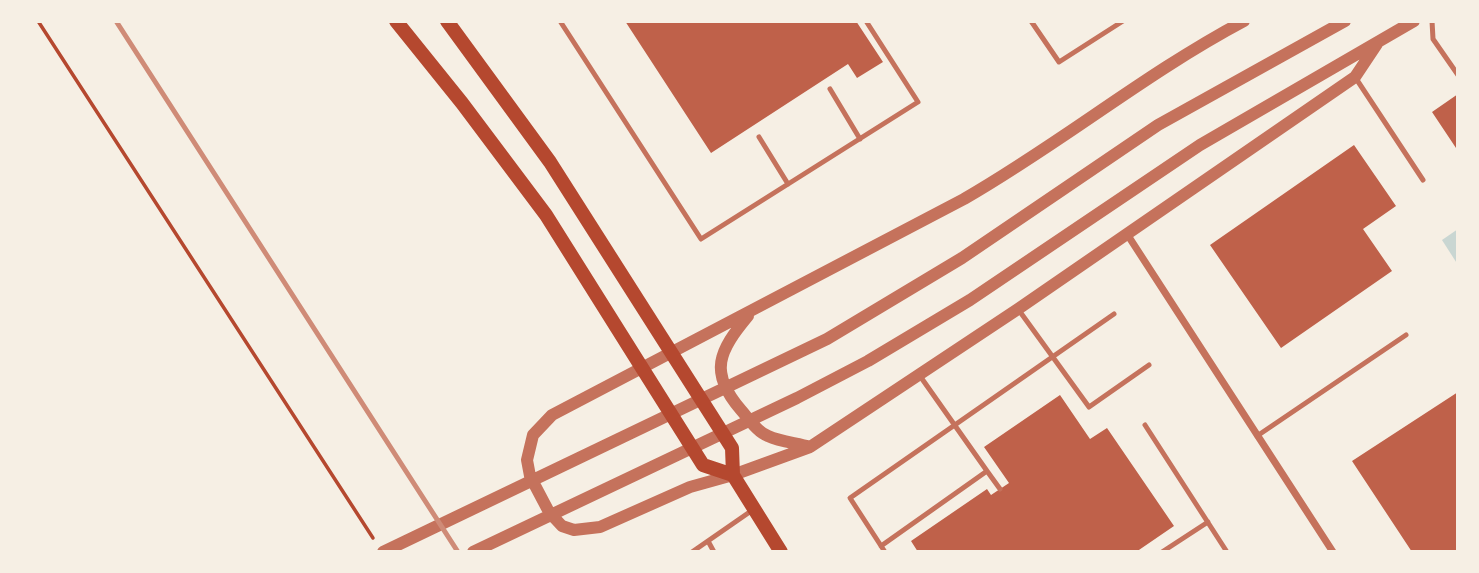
<!DOCTYPE html>
<html>
<head>
<meta charset="utf-8">
<style>
	body { margin:0 }
	#map { position:relative; width:1479px; height:573px; overflow:hidden; background:#f6efe4; font-family:Inter,sans-serif }
	canvas { display:block }
	.frame { position:absolute; inset:0; border:23px solid #f6efe4; pointer-events:none }
</style>
</head>
<body>
<div id="map">
<canvas width="1479" height="573"></canvas>
<div class="frame"></div>
</div>
<script>
const ctx = document.querySelector('canvas').getContext('2d');
ctx.lineJoin = 'round';
function fillPath(path, color) { ctx.fillStyle = color; ctx.fill(path, 'evenodd'); }
function stroke(path, color, width, dash) { ctx.strokeStyle = color; ctx.lineWidth = width; ctx.lineCap = dash ? 'butt' : 'round'; ctx.setLineDash(dash || []); ctx.stroke(path); }
fillPath(new Path2D(`
	M 1458,229 L 1458,265 L 1442,240 Z`), '#c9d6d2');
fillPath(new Path2D(`
	M 625,21 L 856,21 L 883,62 L 857,78 L 848,64 L 711,153 Z
	M 1458,94 L 1458,151 L 1432,112 Z
	M 1354,145 L 1396,206 L 1363,229 L 1392,271 L 1281,348 L 1210,245 Z
	M 1458,392 L 1458,552 L 1412,552 L 1352,461 Z
	M 1060,395 L 1090,439 L 1107,428 L 1174,526 L 1136,552 L 918,552 L 911,541 L 987,489 L 991,495 L 1009,483 L 984,447 Z`), '#bf614a');
stroke(new Path2D(`
	M 38,21 L 373,538`), '#b5482f', 3.5);
stroke(new Path2D(`
	M 560,21 L 701,239 L 918,102 L 866,21
	M 1031,21 L 1059,62 L 1123,21
	M 1432,21 L 1433,39 L 1458,75
	M 1355,77 L 1423,180
	M 830,89 L 860,139
	M 759,137 L 788,184
	M 1018,309 L 1089,407 L 1149,365
	M 1145,425 L 1227,552
	M 1257,436 L 1406,335
	M 987,471 L 1000,489
	M 708,541 L 714,552
	M 881,546 L 987,471 L 920,376
	M 692,552 L 754,509
	M 885,552 L 850,498 L 1114,314
	M 1162,552 L 1208,522`), '#c5725c', 5);
stroke(new Path2D(`
	M 1127,234 L 1333,552`), '#c5725c', 7);
stroke(new Path2D(`
	M 1244,21 C 1146,73 1060,144 964,199 L 552,415 L 533,435 L 527,460 L 530,476 L 549,512 L 562,526 L 574,530 L 600,527 L 690,487 L 733,475 L 810,447 L 1018,309 L 1355,77 L 1377,44
	M 748,316 C 719,351 708,372 741,410 C 749,419 757,432 768,436 C 781,442 797,443 810,447
	M 383,552 L 827,339 L 962,258 L 1158,125 L 1345,21
	M 473,552 L 797,398 L 868,361 L 970,300 L 1200,145 L 1414,21`), '#c5725c', 12);
stroke(new Path2D(`
	M 396,21 L 462,103 L 546,215 L 703,465 L 733,475
	M 447,21 L 550,162 L 732,448 L 733,475 L 781,552`), '#b5482f', 14);
stroke(new Path2D(`
	M 116,21 L 458,552`), '#cf8b77', 5);
</script>
</body>
</html>
